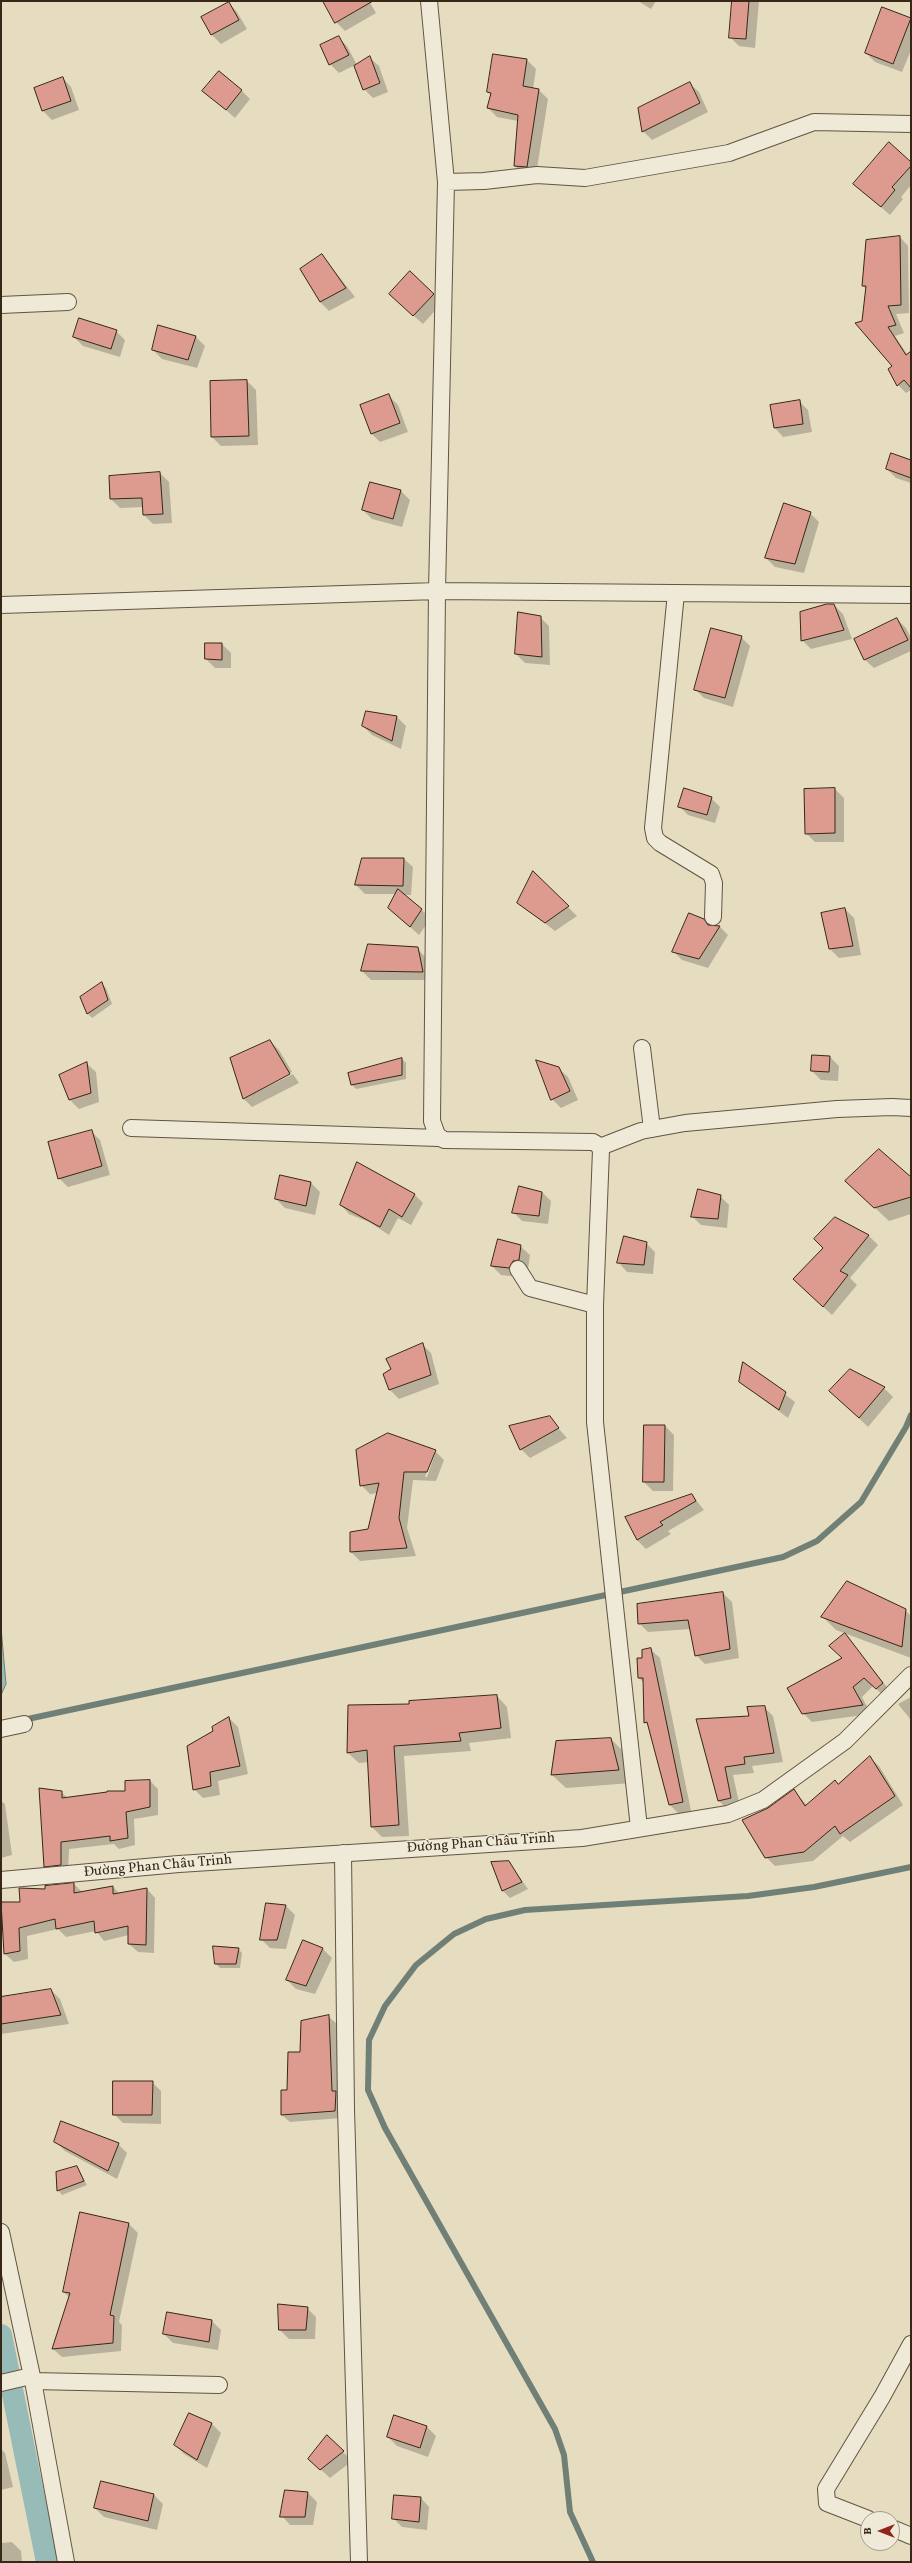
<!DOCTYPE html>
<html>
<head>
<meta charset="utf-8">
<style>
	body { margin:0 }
	#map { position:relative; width:912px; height:2563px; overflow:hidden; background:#e6ddc1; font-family:Vollkorn,serif }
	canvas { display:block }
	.frame { position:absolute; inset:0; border:2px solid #362716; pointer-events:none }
	.north { position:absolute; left:860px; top:2511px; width:40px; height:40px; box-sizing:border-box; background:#efe9d7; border:1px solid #a59b8a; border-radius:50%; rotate:270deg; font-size:11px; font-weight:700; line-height:16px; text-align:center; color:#362716 }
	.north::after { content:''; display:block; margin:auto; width:14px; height:18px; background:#8f2418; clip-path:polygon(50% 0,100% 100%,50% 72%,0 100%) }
</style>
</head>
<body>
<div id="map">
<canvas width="912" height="2563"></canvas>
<div class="frame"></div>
<div class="north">B</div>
</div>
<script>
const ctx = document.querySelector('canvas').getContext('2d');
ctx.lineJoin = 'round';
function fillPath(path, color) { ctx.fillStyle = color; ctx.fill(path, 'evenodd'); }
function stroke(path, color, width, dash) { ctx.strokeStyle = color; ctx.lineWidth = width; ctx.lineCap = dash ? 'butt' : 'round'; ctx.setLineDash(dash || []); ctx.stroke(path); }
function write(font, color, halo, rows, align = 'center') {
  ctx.font = font + ' Vollkorn,serif'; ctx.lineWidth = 3; ctx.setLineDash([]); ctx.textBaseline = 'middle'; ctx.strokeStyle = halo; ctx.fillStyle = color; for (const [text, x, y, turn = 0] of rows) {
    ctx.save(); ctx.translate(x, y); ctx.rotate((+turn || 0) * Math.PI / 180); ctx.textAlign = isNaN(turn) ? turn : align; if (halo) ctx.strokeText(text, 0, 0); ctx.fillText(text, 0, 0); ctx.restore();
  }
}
const water = new Path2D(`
	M 1,1627 L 6,1684 L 1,1695 Z`);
fillPath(water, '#97bbb7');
stroke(water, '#708077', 1);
fillPath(new Path2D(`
	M 333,1 L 369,1 L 376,13 L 345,31 L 336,22 Z
	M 638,1 L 656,1 L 651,9 Z
	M 733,1 L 759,1 L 755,48 L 739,46 L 730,37 Z
	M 229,3 L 237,12 L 247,29 L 221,44 L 212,35 L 203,18 Z
	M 883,8 L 911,19 L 911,50 L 902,72 L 875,62 L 866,53 Z
	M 338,37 L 347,46 L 357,65 L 370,58 L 379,66 L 388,92 L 373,98 L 364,89 L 355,65 L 339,73 L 330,64 Z
	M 493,55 L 527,60 L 536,69 L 533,89 L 539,90 L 548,99 L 536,175 L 524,175 L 515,166 L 518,121 L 497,117 L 488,108 L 492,96 L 488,92 Z
	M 63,78 L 71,87 L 79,110 L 52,120 L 43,111 L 35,88 Z
	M 690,84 L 699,92 L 708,112 L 652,140 L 643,131 Z
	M 241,90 L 250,99 L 235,118 L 204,91 Z
	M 911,163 L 911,185 L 901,197 L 903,199 L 890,215 L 854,184 Z
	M 900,237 L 908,246 L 909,313 L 896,314 L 904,333 L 895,336 L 911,360 L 911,390 L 906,393 L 898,385 L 893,366 L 863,322 L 867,290 L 863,286 Z
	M 322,255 L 355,297 L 329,311 L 320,302 Z
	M 433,294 L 442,303 L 423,324 L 399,303 Z
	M 159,327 L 196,337 L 205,346 L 197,368 L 162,359 L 153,350 Z
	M 116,331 L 125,340 L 120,357 L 83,346 L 74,337 Z
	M 247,381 L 256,390 L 258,445 L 221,446 L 212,437 L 211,382 Z
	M 389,396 L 398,405 L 408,432 L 380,442 L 371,433 Z
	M 799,401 L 808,410 L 812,432 L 783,437 L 775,428 L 771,406 Z
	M 911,461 L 911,483 L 896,478 L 887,469 Z
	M 160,473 L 169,482 L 172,523 L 153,524 L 144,515 L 143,507 L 120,508 L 111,499 L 111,477 Z
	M 371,483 L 401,491 L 410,500 L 402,527 L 372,519 L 363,510 Z
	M 810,513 L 819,522 L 804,573 L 775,567 L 766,558 Z
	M 834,605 L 843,614 L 852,639 L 811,649 L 802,640 Z
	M 540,617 L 549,626 L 550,665 L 525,663 L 516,654 Z
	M 897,619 L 906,628 L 911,638 L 911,651 L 874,668 L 865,660 Z
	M 741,637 L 750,646 L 733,707 L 704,698 L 695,689 Z
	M 206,644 L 222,644 L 231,653 L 231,668 L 215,668 L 206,659 Z
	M 397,717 L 406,726 L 401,749 L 372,735 L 363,726 Z
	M 835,789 L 844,798 L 844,842 L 815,842 L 806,833 Z
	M 711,798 L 720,807 L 715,823 L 688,815 L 679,806 Z
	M 404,859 L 413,867 L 411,895 L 404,895 L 431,918 L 419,935 L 389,908 L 396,894 L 365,894 L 356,885 Z
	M 534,873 L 577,916 L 555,931 L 518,903 Z
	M 845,909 L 854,918 L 861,955 L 839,958 L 830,949 Z
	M 704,920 L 710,926 L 719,926 L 728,935 L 708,968 L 682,960 L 673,951 Z
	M 417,948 L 426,958 L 432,980 L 371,980 L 362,971 Z
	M 102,984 L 106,988 L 112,1004 L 92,1018 L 88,1014 Z
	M 270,1041 L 279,1050 L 292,1072 L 247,1095 L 247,1097 L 293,1074 L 299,1083 L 252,1107 L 243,1098 Z
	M 830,1057 L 839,1066 L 838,1081 L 821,1080 L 812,1071 Z
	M 402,1059 L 406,1063 L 406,1079 L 356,1089 L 352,1085 L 349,1073 Z
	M 87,1064 L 96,1072 L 99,1102 L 79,1109 L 70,1100 Z
	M 558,1068 L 568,1077 L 578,1100 L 561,1108 L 552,1099 Z
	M 91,1131 L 100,1140 L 110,1175 L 68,1187 L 59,1178 Z
	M 281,1177 L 311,1183 L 320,1192 L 315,1215 L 285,1208 L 276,1199 Z
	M 911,1178 L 911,1214 L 889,1221 L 860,1194 Z
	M 542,1192 L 551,1201 L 548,1224 L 522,1221 L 514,1213 Z
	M 414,1194 L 423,1203 L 411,1225 L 398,1218 L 389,1235 L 369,1222 L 349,1214 L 341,1205 Z
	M 720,1196 L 729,1205 L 727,1228 L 701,1225 L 692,1216 Z
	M 835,1219 L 869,1236 L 878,1245 L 850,1278 L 857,1285 L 832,1315 L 803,1288 L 824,1248 Z
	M 646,1243 L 655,1252 L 653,1274 L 627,1272 L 619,1263 Z
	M 520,1246 L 530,1255 L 528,1269 L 522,1270 L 518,1277 L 501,1275 L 492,1266 Z
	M 422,1344 L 431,1353 L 439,1384 L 399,1399 L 390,1390 L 384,1374 Z
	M 744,1364 L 795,1402 L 788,1418 L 740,1382 Z
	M 884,1388 L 893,1397 L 868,1427 L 840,1400 Z
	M 549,1418 L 567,1438 L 530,1458 L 521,1449 Z
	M 665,1426 L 674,1435 L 673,1491 L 653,1491 L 644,1482 Z
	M 435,1451 L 444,1460 L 436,1481 L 413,1480 L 407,1528 L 416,1556 L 360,1561 L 351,1552 L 369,1530 L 378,1493 L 370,1494 L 361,1485 ZM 433,1454 L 435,1454 L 427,1477 L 425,1477 Z
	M 692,1495 L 704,1510 L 668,1531 L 671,1534 L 646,1549 L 637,1540 L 627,1517 Z
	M 723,1593 L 732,1602 L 739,1658 L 705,1664 L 696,1655 L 691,1629 L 648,1632 L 639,1623 Z
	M 905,1610 L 911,1616 L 911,1658 L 836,1630 L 823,1617 Z
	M 845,1635 L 891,1692 L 885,1697 L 873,1686 L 862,1697 L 871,1714 L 812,1722 L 803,1713 L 843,1658 Z
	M 651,1650 L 660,1658 L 691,1811 L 679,1814 L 670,1805 L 649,1726 L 645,1722 L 644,1683 L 639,1678 L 643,1659 Z
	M 497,1696 L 507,1707 L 511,1738 L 469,1743 L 471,1751 L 404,1756 L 409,1836 L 382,1837 L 372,1827 L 369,1762 L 359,1763 L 348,1753 L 411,1705 Z
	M 911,1697 L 911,1720 L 898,1704 Z
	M 764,1707 L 773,1716 L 783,1762 L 752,1766 L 754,1773 L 733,1775 L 740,1807 L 728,1810 L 719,1801 L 697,1720 L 750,1717 Z
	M 229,1718 L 238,1727 L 248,1774 L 218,1781 L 220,1795 L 203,1798 L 194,1789 L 214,1731 Z
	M 611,1739 L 625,1753 L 632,1783 L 566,1788 L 552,1775 Z
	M 870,1758 L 879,1766 L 903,1805 L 850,1842 L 843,1836 L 813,1861 L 775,1866 L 766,1857 L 769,1809 L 794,1791 L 807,1805 L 839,1785 Z
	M 150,1781 L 158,1789 L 158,1815 L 134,1819 L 135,1845 L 119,1849 L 114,1844 L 69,1849 L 68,1873 L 53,1874 L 45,1866 L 61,1792 L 68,1798 L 127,1792 Z
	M 1,1801 L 5,1804 L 12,1855 L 1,1858 Z
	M 509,1862 L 528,1889 L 510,1898 L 503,1891 Z
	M 74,1884 L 82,1892 L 113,1887 L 120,1894 L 147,1889 L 155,1898 L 154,1953 L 138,1952 L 129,1944 L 129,1935 L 104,1941 L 96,1931 L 66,1937 L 58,1929 L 27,1936 L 28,1959 L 14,1962 L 5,1954 L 4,1933 L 1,1934 L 1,1903 L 21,1903 L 46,1890 Z
	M 286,1906 L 295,1915 L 286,1949 L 270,1948 L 261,1939 Z
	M 303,1942 L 323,1949 L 332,1958 L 315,1994 L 296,1989 L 287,1980 Z
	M 238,1949 L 242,1953 L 240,1968 L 220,1968 L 216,1964 Z
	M 51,1990 L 60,1999 L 69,2024 L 1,2034 L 1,1998 Z
	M 329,2017 L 337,2024 L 339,2095 L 342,2118 L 290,2122 L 282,2115 L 301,2053 L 302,2021 Z
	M 152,2082 L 161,2091 L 161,2124 L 123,2123 L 114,2114 Z
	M 56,2142 L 118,2144 L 127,2153 L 117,2179 L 65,2151 Z
	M 77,2167 L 87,2185 L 62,2195 L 58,2190 Z
	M 80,2213 L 129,2224 L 138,2233 L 119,2322 L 122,2325 L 121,2351 L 62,2357 L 53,2349 L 70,2298 L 64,2292 Z
	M 307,2308 L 316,2317 L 315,2339 L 289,2339 L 280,2330 Z
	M 168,2314 L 212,2321 L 221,2330 L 218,2350 L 173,2343 L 164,2334 Z
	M 190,2414 L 212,2424 L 221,2433 L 207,2468 L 184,2454 L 175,2445 Z
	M 395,2416 L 427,2427 L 436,2436 L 428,2457 L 397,2446 L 388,2437 Z
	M 327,2436 L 352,2461 L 330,2478 L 319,2468 Z
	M 1,2449 L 5,2453 L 13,2487 L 1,2490 Z
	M 308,2493 L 317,2502 L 313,2525 L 290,2525 L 282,2516 Z
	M 154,2495 L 163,2504 L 157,2530 L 104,2517 L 95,2508 Z
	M 421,2498 L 429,2507 L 427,2530 L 402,2527 L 393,2518 Z
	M 12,2542 L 21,2551 L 22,2562 L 1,2562 L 1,2543 Z`), '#0003');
stroke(new Path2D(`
	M 23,1720 L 783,1557 L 817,1541 L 861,1502 L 906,1427 L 911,1415
	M 593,2562 L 570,2512 L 564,2455 L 555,2429 L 385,2128 L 368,2090 L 369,2040 L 385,2006 L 416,1965 L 454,1934 L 486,1919 L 525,1910 L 748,1896 L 814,1887 L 911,1867`), '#708077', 6);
stroke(new Path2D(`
	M 1,2335 L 47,2562`), '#97bbb7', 22);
const building = new Path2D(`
	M 323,1 L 373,1 L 335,23 Z
	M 732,1 L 749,1 L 746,39 L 729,38 Z
	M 229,2 L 239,20 L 211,35 L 201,17 Z
	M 882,7 L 911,18 L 893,64 L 865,53 Z
	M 339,36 L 349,55 L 329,65 L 320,45 Z
	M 493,54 L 527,59 L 523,86 L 539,89 L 527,167 L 514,166 L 518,115 L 487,108 L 491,93 L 487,92 Z
	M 370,56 L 380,83 L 363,90 L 354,66 Z
	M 219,71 L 242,90 L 226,110 L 202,91 Z
	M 63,77 L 71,101 L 42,111 L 34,88 Z
	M 690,82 L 700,103 L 642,132 L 638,108 Z
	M 889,142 L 911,162 L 911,166 L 892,187 L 895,190 L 881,207 L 853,184 Z
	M 900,236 L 901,305 L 888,306 L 896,325 L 888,327 L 906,355 L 911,351 L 911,388 L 904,380 L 897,386 L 888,369 L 892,366 L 855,323 L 862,321 L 866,286 L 862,286 L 866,240 Z
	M 322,254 L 346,288 L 320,302 L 300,269 Z
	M 410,271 L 434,294 L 413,316 L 389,294 Z
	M 79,318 L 117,330 L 111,349 L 73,337 Z
	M 158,325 L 196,336 L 188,360 L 152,350 Z
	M 247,380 L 249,436 L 211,437 L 210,381 Z
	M 389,394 L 400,423 L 371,434 L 360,405 Z
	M 800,400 L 803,424 L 774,428 L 770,405 Z
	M 891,453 L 911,460 L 911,478 L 886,469 Z
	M 160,472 L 163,514 L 143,515 L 142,498 L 110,499 L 109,476 Z
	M 370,482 L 401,490 L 393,519 L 362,510 Z
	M 784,503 L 811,512 L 795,564 L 765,558 Z
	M 827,604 L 834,604 L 844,630 L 801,641 L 800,612 Z
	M 518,612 L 541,616 L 542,657 L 515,654 Z
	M 897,618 L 908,640 L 864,660 L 854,639 Z
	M 711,628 L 742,636 L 725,698 L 694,690 Z
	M 205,643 L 222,643 L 222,660 L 205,659 Z
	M 366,711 L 397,716 L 392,741 L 362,726 Z
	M 684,788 L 712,797 L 707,815 L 678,807 Z
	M 835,788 L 835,833 L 805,834 L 804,789 Z
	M 362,858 L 404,858 L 403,886 L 355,885 Z
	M 533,871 L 569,906 L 545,923 L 517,903 Z
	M 398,889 L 422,909 L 410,927 L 388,908 Z
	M 845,908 L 853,946 L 829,949 L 821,913 Z
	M 689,913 L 704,919 L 708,925 L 720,926 L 699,959 L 672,952 Z
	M 368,944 L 418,947 L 423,972 L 361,971 Z
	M 102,982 L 108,1000 L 87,1014 L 80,997 Z
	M 270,1040 L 290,1074 L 243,1099 L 230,1058 Z
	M 812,1055 L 830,1056 L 829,1072 L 811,1071 Z
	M 402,1058 L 402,1075 L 351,1085 L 348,1073 Z
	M 536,1060 L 559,1067 L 570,1091 L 551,1100 Z
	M 87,1062 L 91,1093 L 69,1100 L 59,1075 Z
	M 92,1130 L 102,1166 L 58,1179 L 48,1142 Z
	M 879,1149 L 911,1177 L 911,1197 L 874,1208 L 845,1181 Z
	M 357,1162 L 415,1194 L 402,1217 L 389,1209 L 380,1227 L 340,1205 Z
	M 280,1175 L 311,1182 L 306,1206 L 275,1199 Z
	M 519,1186 L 542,1192 L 539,1216 L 512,1213 Z
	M 698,1189 L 721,1195 L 718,1219 L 691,1217 Z
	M 835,1217 L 869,1235 L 840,1271 L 848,1275 L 823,1307 L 793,1279 L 823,1248 L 814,1239 Z
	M 624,1236 L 647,1242 L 644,1265 L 617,1263 Z
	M 498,1239 L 521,1245 L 519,1260 L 513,1261 L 509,1268 L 491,1266 Z
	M 423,1343 L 431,1375 L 389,1390 L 383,1374 L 391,1369 L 386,1359 Z
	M 743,1362 L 786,1392 L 779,1410 L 739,1382 Z
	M 850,1369 L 885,1387 L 859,1418 L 829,1391 Z
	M 550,1416 L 559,1428 L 520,1450 L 509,1426 Z
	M 644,1425 L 665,1425 L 664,1482 L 643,1482 Z
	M 388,1433 L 436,1450 L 427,1472 L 404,1472 L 399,1518 L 407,1548 L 350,1552 L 350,1532 L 368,1529 L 379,1483 L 360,1486 L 356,1450 Z
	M 692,1494 L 696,1501 L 660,1522 L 663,1525 L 637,1540 L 625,1517 Z
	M 847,1581 L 906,1609 L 902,1647 L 821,1617 Z
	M 723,1592 L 730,1649 L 695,1656 L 688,1620 L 638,1624 L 637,1604 Z
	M 845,1633 L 883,1683 L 876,1689 L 864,1678 L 853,1687 L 863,1705 L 802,1714 L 787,1688 L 842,1658 L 829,1646 Z
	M 651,1648 L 683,1802 L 669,1805 L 647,1722 L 644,1723 L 643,1678 L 638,1678 L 637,1658 L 642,1658 L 642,1650 Z
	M 497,1695 L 501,1728 L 459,1733 L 461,1741 L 394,1746 L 399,1825 L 371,1827 L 367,1750 L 347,1753 L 348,1705 L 409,1704 L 409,1701 Z
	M 765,1706 L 774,1753 L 744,1757 L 745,1764 L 725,1767 L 731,1798 L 718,1801 L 696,1719 L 749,1716 L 747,1707 Z
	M 229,1717 L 240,1766 L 210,1772 L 211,1786 L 193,1790 L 187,1746 L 213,1731 L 212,1727 Z
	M 611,1738 L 619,1770 L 551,1775 L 556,1741 Z
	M 870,1756 L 895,1796 L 840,1834 L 835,1826 L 804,1852 L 765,1858 L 742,1820 L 768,1808 L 794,1789 L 805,1806 L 835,1780 L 838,1784 Z
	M 150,1780 L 150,1807 L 126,1812 L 128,1838 L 110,1841 L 110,1836 L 61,1842 L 61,1865 L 44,1867 L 39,1788 L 62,1791 L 62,1798 L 107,1792 L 107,1791 L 125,1791 L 125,1781 Z
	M 509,1861 L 522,1882 L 502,1891 L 491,1862 Z
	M 74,1883 L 74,1893 L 113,1886 L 113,1894 L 147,1888 L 146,1945 L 128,1944 L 128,1926 L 95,1933 L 94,1921 L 56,1929 L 55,1919 L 19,1928 L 20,1951 L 4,1954 L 1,1902 L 20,1902 L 19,1888 L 45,1889 L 45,1886 Z
	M 266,1903 L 286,1905 L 277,1940 L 260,1940 Z
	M 303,1940 L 323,1948 L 306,1986 L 286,1980 Z
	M 213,1946 L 239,1948 L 236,1964 L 215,1964 Z
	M 51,1989 L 61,2015 L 1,2024 L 1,1997 Z
	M 329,2015 L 332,2091 L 336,2091 L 335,2111 L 281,2115 L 281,2090 L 287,2090 L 288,2052 L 300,2052 L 301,2021 Z
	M 113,2081 L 153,2081 L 152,2115 L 113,2115 Z
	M 61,2121 L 119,2143 L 108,2171 L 54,2142 Z
	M 77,2166 L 84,2181 L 57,2191 L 56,2172 Z
	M 80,2212 L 129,2223 L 110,2315 L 114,2316 L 113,2343 L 52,2349 L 70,2293 L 63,2292 Z
	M 278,2304 L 308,2307 L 306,2330 L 279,2330 Z
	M 167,2312 L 212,2320 L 209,2342 L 163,2334 Z
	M 189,2413 L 212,2423 L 197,2460 L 174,2445 Z
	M 394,2415 L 427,2426 L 420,2448 L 387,2437 Z
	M 327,2435 L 344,2451 L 320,2470 L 308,2459 Z
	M 101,2481 L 154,2494 L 148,2521 L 94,2508 Z
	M 285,2490 L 308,2492 L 305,2517 L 280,2517 Z
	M 394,2495 L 421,2497 L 419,2522 L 392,2519 Z`);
fillPath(building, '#dd9a8f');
stroke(building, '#362716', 1);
const street = new Path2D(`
	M 429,1 L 446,182 L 437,591 L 432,1121 L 437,1135 L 444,1140 L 593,1142 L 598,1145 L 601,1150 L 595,1305 L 595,1422 L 639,1828
	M 446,182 L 484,181 L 537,175 L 585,178 L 729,153 L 814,122 L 911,124
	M 1,305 L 68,302
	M 676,593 L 653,828 L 655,838 L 660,843 L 711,874 L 714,883 L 713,917
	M 1,605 L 437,591 L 911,595
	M 642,1048 L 652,1129
	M 131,1128 L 439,1138
	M 600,1147 L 641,1131 L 685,1123 L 837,1109 L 892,1107 L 911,1108
	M 518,1269 L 530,1288 L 595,1305
	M 1,1729 L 24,1724
	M 343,1853 L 346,2109 L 359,2562
	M 1,1880 L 179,1864 L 582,1838 L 728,1814 L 763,1800 L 845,1741 L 911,1675
	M 1,2232 L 33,2381 L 66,2562
	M 33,2381 L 219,2385
	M 1,2383 L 31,2376
	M 868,2519 L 827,2503 L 826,2489 L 882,2397 L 911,2344
	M 892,2528 L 911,2536`);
stroke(street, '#625441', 18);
stroke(street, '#efe9d7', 16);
write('14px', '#362716', '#efe9d7', [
	["Đường Phan Châu Trinh",481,1844,-4],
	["Đường Phan Châu Trinh",158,1867,-5]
]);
</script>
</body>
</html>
